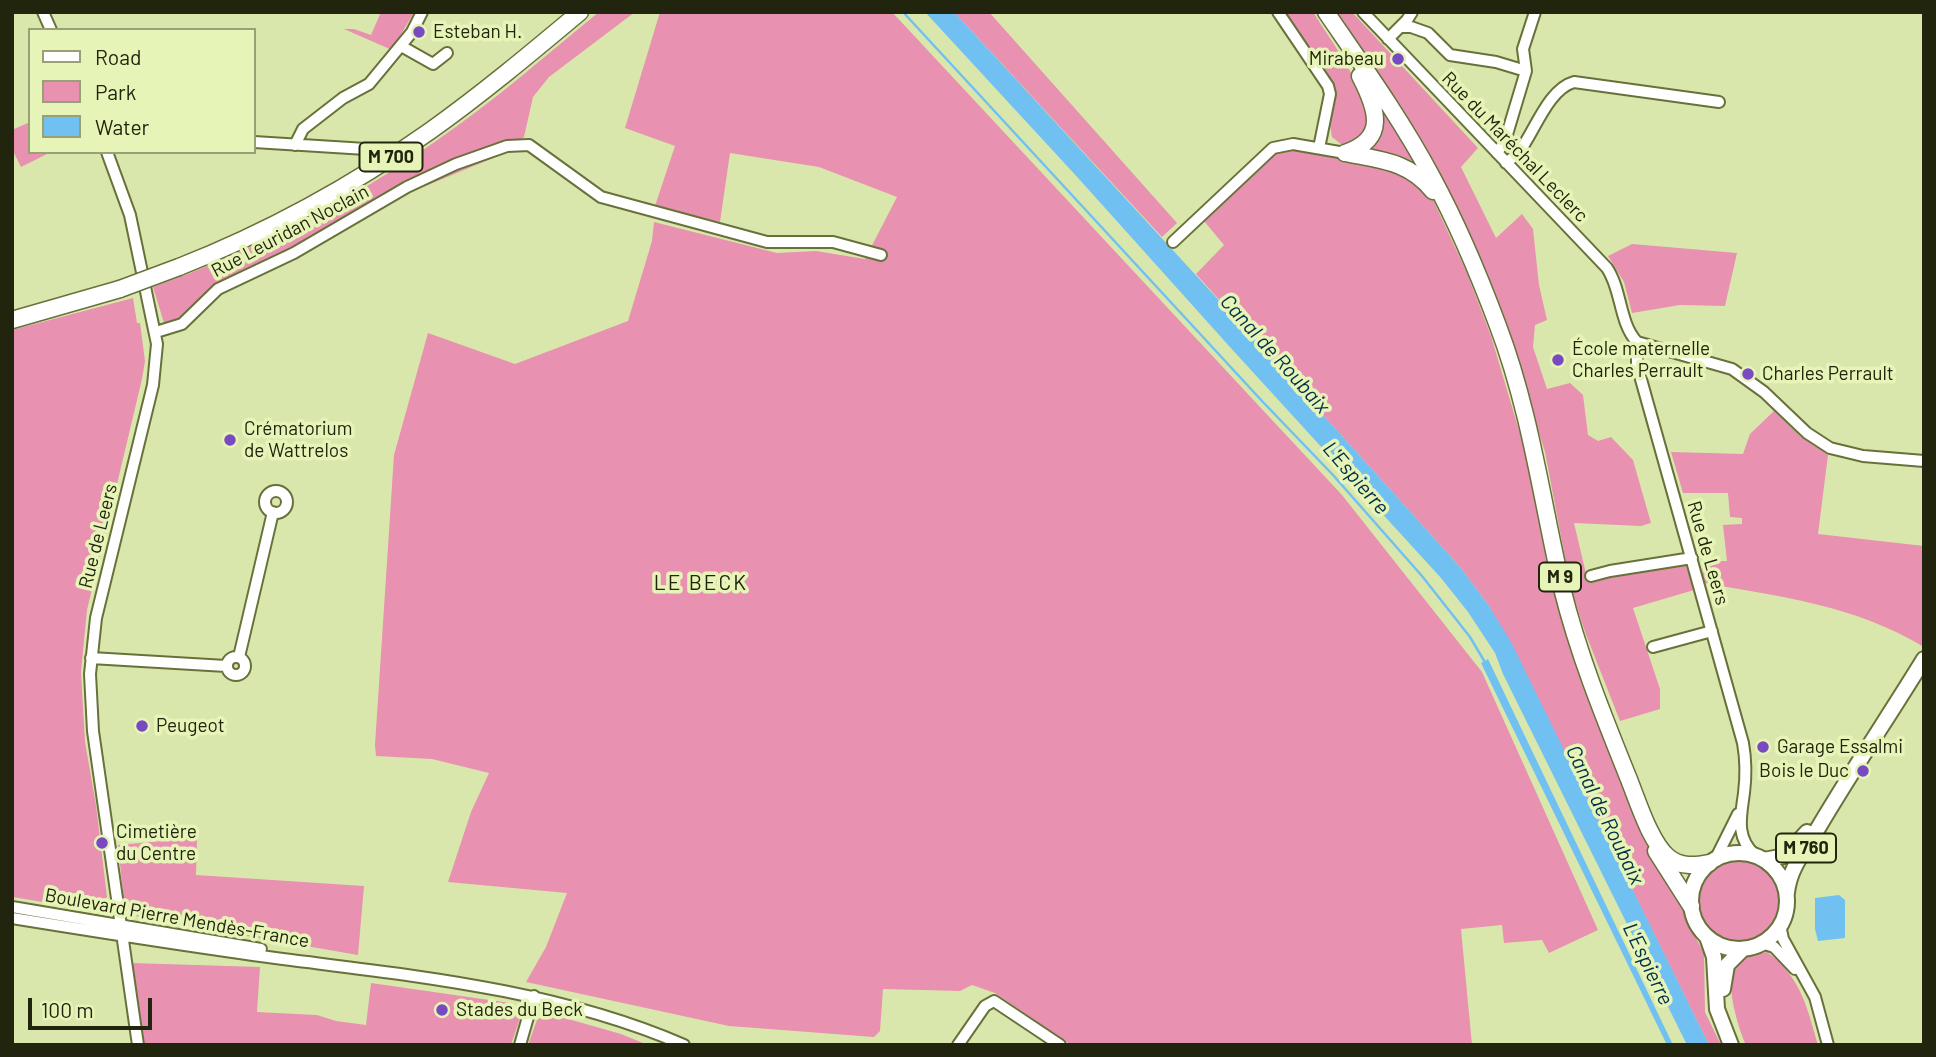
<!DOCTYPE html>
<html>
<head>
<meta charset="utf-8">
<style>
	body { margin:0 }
	#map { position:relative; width:1936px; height:1057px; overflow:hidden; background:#dae7ac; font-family:Barlow,sans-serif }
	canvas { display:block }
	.frame { position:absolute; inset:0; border:14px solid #21250e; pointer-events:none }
	.legend { position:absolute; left:28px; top:28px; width:228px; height:126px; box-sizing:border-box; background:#e7f4b8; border:2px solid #98a174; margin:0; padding:9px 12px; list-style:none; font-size:21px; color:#21250e }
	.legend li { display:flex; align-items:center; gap:14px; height:35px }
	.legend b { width:35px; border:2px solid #98a174 }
	.scale { position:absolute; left:28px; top:998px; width:124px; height:32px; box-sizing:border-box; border:4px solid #21250e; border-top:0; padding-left:9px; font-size:21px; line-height:24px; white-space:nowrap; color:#21250e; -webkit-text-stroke:5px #e7f4b8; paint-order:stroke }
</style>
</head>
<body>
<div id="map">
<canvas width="1936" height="1057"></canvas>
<div class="frame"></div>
<ul class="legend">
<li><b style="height:9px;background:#fff"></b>Road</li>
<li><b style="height:19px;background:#e891b0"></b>Park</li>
<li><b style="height:19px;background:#71c0f2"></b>Water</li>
</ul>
<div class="scale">100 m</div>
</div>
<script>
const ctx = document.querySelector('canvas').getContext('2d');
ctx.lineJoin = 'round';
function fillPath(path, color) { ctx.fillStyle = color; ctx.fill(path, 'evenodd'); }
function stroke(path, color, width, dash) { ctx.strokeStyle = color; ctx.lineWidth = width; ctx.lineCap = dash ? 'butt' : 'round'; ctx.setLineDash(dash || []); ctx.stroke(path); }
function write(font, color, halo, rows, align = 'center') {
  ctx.font = font + ' Barlow,sans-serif'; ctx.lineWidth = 7; ctx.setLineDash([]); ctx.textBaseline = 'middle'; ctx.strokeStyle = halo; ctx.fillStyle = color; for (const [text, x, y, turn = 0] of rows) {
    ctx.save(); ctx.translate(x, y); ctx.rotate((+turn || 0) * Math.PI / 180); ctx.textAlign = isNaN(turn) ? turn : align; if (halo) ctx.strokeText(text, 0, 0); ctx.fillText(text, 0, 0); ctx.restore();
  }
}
fillPath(new Path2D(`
	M 381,12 L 414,12 L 392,50 L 344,29 L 354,29 L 371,35 Z
	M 599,12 L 635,12 L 549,77 L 533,97 L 524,137 L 505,153 L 346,219 L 301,244 L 215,285 C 194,298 191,321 164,323 L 153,287 C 253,251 350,202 436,141 C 493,102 545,56 599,12 Z
	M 660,12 L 892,12 L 1342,495 L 1482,672 L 1598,930 L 1549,953 L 1542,940 L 1504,943 L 1502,925 L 1461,929 L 1472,1045 L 1071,1045 L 995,993 L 972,985 L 960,991 L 883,989 L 880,1031 L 874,1037 L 729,1026 L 526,982 L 546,947 L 567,893 L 448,882 L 471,812 L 489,773 L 432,759 L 376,756 L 375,745 L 394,455 L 428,333 L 515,364 L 628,321 L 652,241 L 654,222 L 777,253 L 816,251 L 865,259 L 897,197 L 819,167 L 730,153 L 720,222 L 655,206 L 675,146 L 625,128 Z
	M 954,12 L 989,12 L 1177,223 L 1162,237 Z
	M 1285,12 L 1313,12 C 1329,38 1377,102 1367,131 C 1365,138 1357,142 1352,147 L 1342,145 L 1332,137 L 1330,125 L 1331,81 Z
	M 1337,12 L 1352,12 L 1478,148 L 1461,167 L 1496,238 L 1522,214 L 1533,229 L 1539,285 L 1547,320 L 1535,325 L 1533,347 L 1547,389 L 1570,383 L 1583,395 L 1588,435 L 1598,441 L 1611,437 L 1633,460 L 1651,523 L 1641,526 L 1574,523 L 1588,582 L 1685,563 L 1694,590 L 1633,608 L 1660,689 L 1660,709 L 1620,721 L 1585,632 L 1571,589 L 1545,452 L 1491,284 L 1437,170 Z
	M 1378,99 L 1417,165 L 1416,167 L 1365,149 Z
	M 30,122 L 30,152 L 51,152 L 21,167 L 12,149 L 12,130 Z
	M 1293,149 L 1396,167 L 1429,191 L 1467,273 L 1491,336 L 1526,454 L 1561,617 L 1582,681 L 1649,849 L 1683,908 L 1688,924 L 1704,953 L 1705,1012 L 1721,1045 L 1709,1045 L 1516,654 L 1489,606 L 1460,567 L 1196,274 L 1224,245 L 1204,221 L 1262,163 L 1277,153 Z
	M 1632,244 L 1737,253 L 1725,306 L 1680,305 L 1632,313 L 1624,282 L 1608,256 Z
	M 133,298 L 137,323 L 140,323 L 145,361 L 142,379 L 87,610 L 81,672 L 85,742 L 96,805 L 107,897 L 93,910 L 12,897 L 12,330 Z
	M 1774,411 L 1801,437 L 1828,455 L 1818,534 L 1924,546 L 1924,647 C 1854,605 1782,597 1704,583 L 1701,561 L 1727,561 L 1723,525 L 1742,524 L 1742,518 L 1730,517 L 1728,493 L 1683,493 L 1671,452 L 1743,454 L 1750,434 Z
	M 197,838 L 196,875 L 364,886 L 358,955 L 138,917 L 124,902 L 118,845 Z
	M1695 901a43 43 0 1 1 86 0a43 43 0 1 1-86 0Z
	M 1767,952 C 1801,977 1807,1007 1818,1045 L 1746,1045 C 1738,1028 1723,978 1736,964 C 1743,956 1758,953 1767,952 Z
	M 131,963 L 260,967 L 257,1012 L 317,1015 L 336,1021 L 366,1025 L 371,983 L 510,1003 L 520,1018 L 511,1045 L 143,1045 Z
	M 547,1013 L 621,1034 L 648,1045 L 528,1045 L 537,1020 Z`), '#e891b0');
fillPath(new Path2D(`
	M 925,12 L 954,12 L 1260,345 L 1460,567 L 1489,606 L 1511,642 L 1709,1045 L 1687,1045 L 1503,674 L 1495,653 L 1468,612 L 1441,578 L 1229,346 L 1079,179 Z
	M 1488,659 L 1673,1045 L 1667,1045 L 1481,663 Z
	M 1839,895 L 1845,900 L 1845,938 L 1818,941 L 1815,929 L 1815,898 Z`), '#71c0f2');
stroke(new Path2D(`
	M 903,12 L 1262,401 L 1333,475 L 1422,576 L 1470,637 L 1486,664`), '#71c0f2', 2.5);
const minor = new Path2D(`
	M 43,12 L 51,30
	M 1278,12 L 1328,86 L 1330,94 L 1319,148
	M 1363,12 L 1607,268 C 1622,290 1619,323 1637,342 L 1732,369 L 1764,392 L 1807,433 L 1830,448 L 1863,456 L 1924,461
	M 1400,27 L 1411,27 L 1428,33 L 1450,55 L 1496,62 L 1526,71 L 1505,141 L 1497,153
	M 1388,39 L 1407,20 L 1412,12
	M 401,46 L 433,64 L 447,53
	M 1526,71 L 1523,49 L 1535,12
	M 254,142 L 366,149
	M 295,145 L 303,129 L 343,98 L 369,84 L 412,32 L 422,12
	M 107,152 L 130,215 L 157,344 L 153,385 L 96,618 L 90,674 L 93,731 L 138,1045
	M 1506,163 C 1510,159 1516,156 1519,152 C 1534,133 1548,89 1574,82 L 1719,102
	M 1173,242 L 1273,148 L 1293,144 L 1345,153
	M 156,332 L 182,324 L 218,289 L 294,253 L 407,187 L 456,164 L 507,146 L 529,145 L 601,197 L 767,242 L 833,242 L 881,255
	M 1641,344 L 1637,354 L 1637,365 L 1743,743 C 1746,760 1746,777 1744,793 C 1741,816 1735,837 1755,855
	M265 502a11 11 0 1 1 22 0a11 11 0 1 1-22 0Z
	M 1591,576 L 1610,571 L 1692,558
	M 1653,647 L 1712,631
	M227 666a9 9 0 1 1 18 0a9 9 0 1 1-18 0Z
	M 239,657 L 273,512
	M 91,658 L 226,666
	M 1716,858 L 1738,814
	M 12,907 L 261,949
	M 12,918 C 105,933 198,948 291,960 C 425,977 559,991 684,1045
	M 1780,925 L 1783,939 L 1815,997 L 1828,1045
	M 1762,943 L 1774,947 L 1795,969
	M 520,1045 L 534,996
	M 958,1045 L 985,1006 L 994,1001 L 1060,1045`);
const major = new Path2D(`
	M1691 901a48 48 0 1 1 96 0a48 48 0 1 1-96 0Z
	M 1764,860 L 1785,856 L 1807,832
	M 1787,893 C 1789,869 1805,850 1817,830 C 1851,772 1889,716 1924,659
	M 1707,937 L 1714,957 L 1717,1009 L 1731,1045
	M 1723,989 L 1727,965 L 1743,949`);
const highway = new Path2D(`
	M 1326,12 C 1363,66 1401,119 1432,177 C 1458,225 1479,275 1498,326 C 1530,410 1542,501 1562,588 C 1578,653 1603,715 1628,777 C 1637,799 1650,842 1668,857 C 1680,867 1694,866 1709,863
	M 1345,153 C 1388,139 1377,109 1360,76
	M 1345,153 C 1380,160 1409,161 1433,191
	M 179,267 C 268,232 352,186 430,131 C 482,94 531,53 580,12
	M 12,320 L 120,289
	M 1656,851 L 1691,906`);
stroke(minor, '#67713a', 14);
stroke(major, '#67713a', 18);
stroke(highway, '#67713a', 19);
stroke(minor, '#fff', 10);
stroke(major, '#fff', 14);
stroke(highway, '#fff', 16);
const highwayBridge = new Path2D(`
	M 120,289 L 179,267`);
stroke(highwayBridge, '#67713a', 19, []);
stroke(highwayBridge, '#fff', 16);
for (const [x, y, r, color] of [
	[419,32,7,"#784ac2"],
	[1398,59,7,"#784ac2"],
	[1558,360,7,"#784ac2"],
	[1748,374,7,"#784ac2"],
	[230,440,7,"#784ac2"],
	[142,726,7,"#784ac2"],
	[1763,747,7,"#784ac2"],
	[1863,771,7,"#784ac2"],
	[102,843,7,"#784ac2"],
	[442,1010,7,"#784ac2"]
]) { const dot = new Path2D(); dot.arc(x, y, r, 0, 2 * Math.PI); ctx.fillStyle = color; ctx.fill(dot); stroke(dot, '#e7f4b8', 2.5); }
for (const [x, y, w] of [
	[391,157,63],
	[1560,577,42],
	[1806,848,60]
]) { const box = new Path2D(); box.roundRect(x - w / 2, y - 14.5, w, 29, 5); ctx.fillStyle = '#e7f4b8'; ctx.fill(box); stroke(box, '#21250e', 2); }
write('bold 18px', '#21250e', null, [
	["M 700",391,157],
	["M 9",1560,577],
	["M 760",1806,848]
]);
write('19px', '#21250e', '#e7f4b8', [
	["Esteban H.",433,32],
	["Mirabeau",1384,59,"right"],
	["École maternelle",1572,349],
	["Charles Perrault",1572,371],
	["Charles Perrault",1762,374],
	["Crématorium",244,429],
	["de Wattrelos",244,451],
	["Peugeot",156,726],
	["Garage Essalmi",1777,747],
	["Bois le Duc",1849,771,"right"],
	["Cimetière",116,832],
	["du Centre",116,854],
	["Stades du Beck",456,1010]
], 'left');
write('19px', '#21250e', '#e7f4b8', [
	["Rue du Maréchal Leclerc",1515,147,46],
	["Rue Leuridan Noclain",290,231,-28],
	["Rue de Leers",98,536,-76],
	["Rue de Leers",1708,553,74],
	["Boulevard Pierre Mendès-France",177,918,10]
]);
write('italic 21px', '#002f47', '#e7f4b8', [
	["Canal de Roubaix",1275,354,48],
	["L'Espierre",1356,478,49],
	["Canal de Roubaix",1605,815,64],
	["L'Espierre",1648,964,64]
]);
ctx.letterSpacing = '2px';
write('21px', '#21250e', '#e7f4b8', [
	["LE BECK",701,583]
]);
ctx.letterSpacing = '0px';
</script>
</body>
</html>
